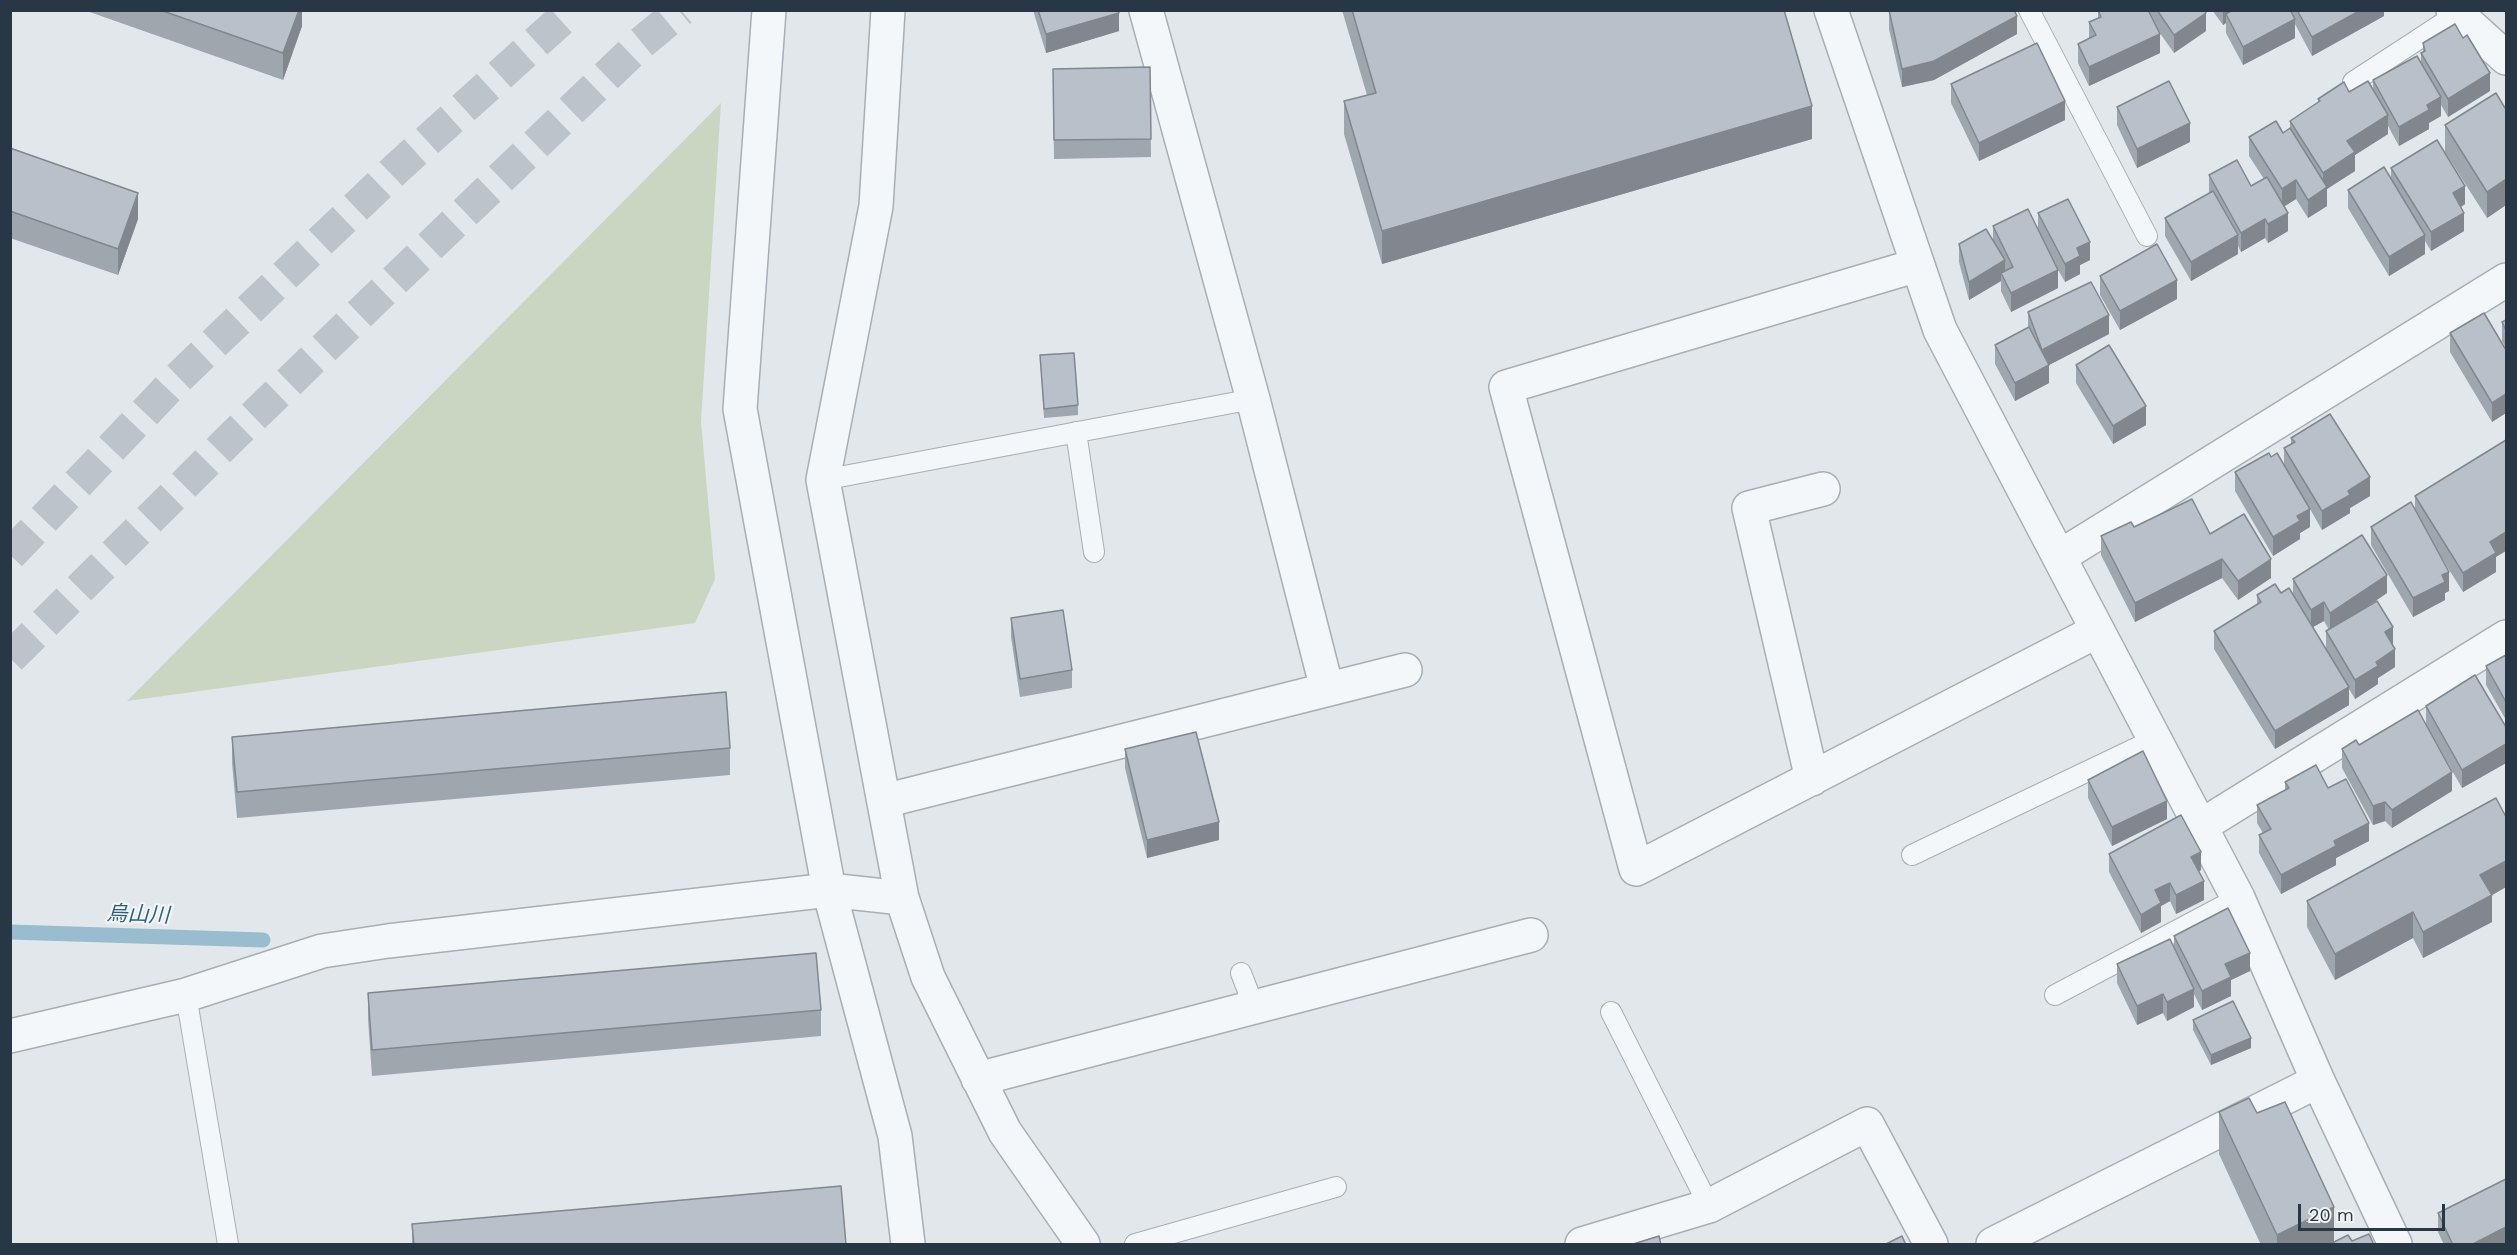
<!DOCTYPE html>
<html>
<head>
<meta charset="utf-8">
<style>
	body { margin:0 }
	#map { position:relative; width:2517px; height:1255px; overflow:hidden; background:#e1e7eb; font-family:"Work Sans",sans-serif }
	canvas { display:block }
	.frame { position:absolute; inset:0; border:12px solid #283745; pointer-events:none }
	.scale { position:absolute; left:2298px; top:1204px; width:147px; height:27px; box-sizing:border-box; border:3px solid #283745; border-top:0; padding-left:8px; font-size:18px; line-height:21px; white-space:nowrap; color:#283745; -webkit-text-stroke:4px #f1f5f8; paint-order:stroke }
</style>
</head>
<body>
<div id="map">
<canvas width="2517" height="1255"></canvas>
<div class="frame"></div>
<div class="scale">20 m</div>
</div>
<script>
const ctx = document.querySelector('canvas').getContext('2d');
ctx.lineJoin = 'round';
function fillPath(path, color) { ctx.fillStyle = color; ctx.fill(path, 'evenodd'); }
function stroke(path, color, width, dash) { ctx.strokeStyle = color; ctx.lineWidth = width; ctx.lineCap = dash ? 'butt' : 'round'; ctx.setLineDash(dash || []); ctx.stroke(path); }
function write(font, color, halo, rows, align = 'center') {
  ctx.font = font + ' "Work Sans","Noto Sans JP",sans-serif'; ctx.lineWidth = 4.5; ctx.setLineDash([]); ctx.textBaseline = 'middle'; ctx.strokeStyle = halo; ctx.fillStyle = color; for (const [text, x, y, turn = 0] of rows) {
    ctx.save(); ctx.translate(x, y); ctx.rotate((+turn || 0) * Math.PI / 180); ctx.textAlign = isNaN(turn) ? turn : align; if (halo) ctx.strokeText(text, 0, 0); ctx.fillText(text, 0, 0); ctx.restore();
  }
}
fillPath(new Path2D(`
	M 721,103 L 701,422 L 715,579 L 695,623 L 127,701 Z`), '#cad6c2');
stroke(new Path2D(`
	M 10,932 L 263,940`), '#99bcce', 15);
stroke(new Path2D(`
	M 10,555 L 178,378 L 396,169 L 572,10
	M 10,658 L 231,438 L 641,43 L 681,10`), '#bcc4ca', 33, [33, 16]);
const lane = new Path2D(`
	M 2029,10 L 2147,236
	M 2353,82 L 2457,14
	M 1076,432 L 1094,552
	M 823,480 L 1253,399
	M 1912,855 L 2153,740
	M 1241,973 L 1254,1007
	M 186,995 L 228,1244
	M 2055,995 L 2238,898
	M 1611,1012 L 1709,1206
	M 1135,1244 L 1336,1187`);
const street = new Path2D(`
	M 769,10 L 740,409 L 829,890 L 895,1136 L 908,1244
	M 888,10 L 876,206 L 823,480 L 902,898 L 928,977 L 1005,1132 L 1083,1244
	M 1146,10 L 1253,399 L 1327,689
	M 1831,10 L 1940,330 L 2238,898 L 2318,1081 L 2395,1244
	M 2453,10 L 2506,58
	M 1918,265 L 1506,387 L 1636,869 L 2097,631
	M 2059,557 L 2506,280
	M 1812,779 L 1749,508 L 1823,489
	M 884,801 L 1405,670
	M 2201,826 L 2506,637
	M 10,1036 L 186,995 L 322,951 L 388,941 L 829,890 L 902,898
	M 978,1079 L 1531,935
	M 1582,1244 L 1709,1206 L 1867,1124 L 1931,1244
	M 1993,1244 L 2318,1081`);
stroke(lane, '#a6afb6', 22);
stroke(street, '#a6afb6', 36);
stroke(lane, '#f4f7f9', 20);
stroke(street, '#f4f7f9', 33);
fillPath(new Path2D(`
	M 84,10 L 302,10 L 302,26 L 283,80 Z
	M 1033,10 L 1118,10 L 1119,31 L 1046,53 Z
	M 1342,10 L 1784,10 L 1812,139 L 1382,264 L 1344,134 L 1344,101 L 1367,95 Z
	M 1889,10 L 2017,34 L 1934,80 L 1902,87 L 1889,29 Z
	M 2098,10 L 2205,10 L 2206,31 L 2174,53 L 2157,29 L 2160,53 L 2089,86 L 2078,63 L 2078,44 L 2089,39 L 2089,22 L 2098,18 Z
	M 2212,10 L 2384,10 L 2384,16 L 2312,56 L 2295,24 L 2295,38 L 2243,65 L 2226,33 L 2226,23 L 2223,25 Z
	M 2423,43 L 2490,91 L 2448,117 L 2441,105 L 2441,116 L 2429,123 L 2429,129 L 2399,146 L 2388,126 L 2388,134 L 2355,155 L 2355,171 L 2327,189 L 2327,206 L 2308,218 L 2296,199 L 2284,206 L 2288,231 L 2268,243 L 2265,238 L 2241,252 L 2238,246 L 2238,254 L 2191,281 L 2165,236 L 2165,218 L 2209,193 L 2209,175 L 2251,186 L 2264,179 L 2249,156 L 2249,137 L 2283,133 L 2290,128 L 2290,121 L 2318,102 L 2318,99 L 2349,92 L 2373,90 L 2373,80 L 2421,63 L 2421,53 L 2423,52 Z
	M 1150,67 L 1151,157 L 1054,159 L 1053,69 Z
	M 1951,84 L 2065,120 L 1979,161 L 1951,103 Z
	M 2117,107 L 2190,142 L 2137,168 L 2117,125 Z
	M 2506,107 L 2506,205 L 2487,218 L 2445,152 L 2445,125 Z
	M 10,148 L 138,219 L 118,275 L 10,238 Z
	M 2391,168 L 2465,204 L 2461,207 L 2464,231 L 2431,251 L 2425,241 L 2425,254 L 2389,276 L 2348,208 L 2348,190 L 2391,180 Z
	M 2038,213 L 2090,260 L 2080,265 L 2080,274 L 2065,282 L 2058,270 L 2058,288 L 2011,312 L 2001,291 L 2001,281 L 1969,300 L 1959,262 L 1959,244 L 1993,240 L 1993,226 L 2038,230 Z
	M 2100,276 L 2177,299 L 2120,330 L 2100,295 Z
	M 2028,312 L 2109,334 L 2049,365 L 2049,383 L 2015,401 L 1995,364 L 1995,345 L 2028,328 Z
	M 2506,320 L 2506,348 L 2502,341 L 2502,322 Z
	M 2450,333 L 2506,350 L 2506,413 L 2492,422 L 2450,352 Z
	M 1040,355 L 1078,405 L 1078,415 L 1044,418 Z
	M 2076,365 L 2146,425 L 2113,444 L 2076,383 Z
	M 2291,438 L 2370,496 L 2350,508 L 2350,513 L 2322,530 L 2310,509 L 2310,527 L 2300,533 L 2300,539 L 2273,556 L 2235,491 L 2235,472 L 2271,457 L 2284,465 L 2284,448 L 2291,445 Z
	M 2415,496 L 2496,557 L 2496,572 L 2463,592 L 2438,552 L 2449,591 L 2445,593 L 2445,600 L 2413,617 L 2371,545 L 2371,527 L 2415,509 Z
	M 2134,527 L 2210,534 L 2271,578 L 2238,600 L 2222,578 L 2135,622 L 2101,555 L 2101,536 Z
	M 2293,579 L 2387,593 L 2361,611 L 2393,645 L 2395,667 L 2378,678 L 2378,684 L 2355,699 L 2349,689 L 2349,705 L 2275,749 L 2214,649 L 2214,631 L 2257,604 L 2257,595 L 2293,593 ZM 2324,621 L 2329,630 L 2326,631 L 2326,649 L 2313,627 Z
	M 1011,618 L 1072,670 L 1072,688 L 1020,697 L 1011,637 Z
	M 2506,655 L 2506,720 L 2486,685 L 2486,666 Z
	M 2426,706 L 2506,727 L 2506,763 L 2462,788 L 2434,739 L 2452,791 L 2392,828 L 2385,821 L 2373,825 L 2342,768 L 2342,749 L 2359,745 L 2426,724 Z
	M 232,737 L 730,748 L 730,775 L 237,818 L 232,763 Z
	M 1125,749 L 1219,840 L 1147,858 L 1125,768 Z
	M 2088,780 L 2167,819 L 2112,846 L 2088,798 Z
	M 2285,782 L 2328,788 L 2369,841 L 2336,858 L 2336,865 L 2281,894 L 2259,853 L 2259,835 L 2263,833 L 2257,823 L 2257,805 L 2285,791 Z
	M 2506,817 L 2506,887 L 2492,895 L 2492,922 L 2423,958 L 2413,938 L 2335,980 L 2307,927 L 2307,901 Z
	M 2109,854 L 2201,870 L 2199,872 L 2204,900 L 2176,914 L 2170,901 L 2161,906 L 2161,922 L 2141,933 L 2109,872 Z
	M 2174,936 L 2250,971 L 2231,980 L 2231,996 L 2202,1010 L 2194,994 L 2194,1007 L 2167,1021 L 2163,1013 L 2137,1025 L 2117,983 L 2117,964 L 2174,948 Z
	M 368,993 L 821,1010 L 821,1036 L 372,1076 L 368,1019 Z
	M 2193,1020 L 2251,1048 L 2211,1065 L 2193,1030 Z
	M 2219,1112 L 2257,1113 L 2334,1241 L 2352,1241 L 2374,1245 L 2261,1245 L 2219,1154 Z
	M 2438,1213 L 2506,1245 L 2444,1245 L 2438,1232 Z
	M 412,1224 L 846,1245 L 412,1245 Z`), '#9ea6ae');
fillPath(new Path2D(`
	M 299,10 L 302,10 L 302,26 L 283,80 L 283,53 Z
	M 2223,10 L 2245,10 L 2226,14 L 2226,23 L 2223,25 Z
	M 2361,10 L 2384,10 L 2384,16 L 2312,56 L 2312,37 Z
	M 1119,13 L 1119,31 L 1046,53 L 1046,34 Z
	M 2206,13 L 2206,31 L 2174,53 L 2174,35 Z
	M 2017,16 L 2017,34 L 1934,80 L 1902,87 L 1902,69 Z
	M 2295,19 L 2295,38 L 2243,65 L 2243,47 Z
	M 2160,34 L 2160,53 L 2089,86 L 2089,67 Z
	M 2490,73 L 2490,91 L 2448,117 L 2448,99 Z
	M 2441,97 L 2441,116 L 2429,123 L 2429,129 L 2399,146 L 2399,127 L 2427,105 Z
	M 2065,101 L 2065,120 L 1979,161 L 1979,143 Z
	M 1812,106 L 1812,139 L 1382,264 L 1382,231 Z
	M 2388,115 L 2388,134 L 2355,155 L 2355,171 L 2327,189 L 2327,206 L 2308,218 L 2308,200 L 2323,190 L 2323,173 L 2347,141 Z
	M 2190,123 L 2190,142 L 2137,168 L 2137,149 Z
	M 2506,179 L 2506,205 L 2487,218 L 2487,192 Z
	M 2296,180 L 2296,199 L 2282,208 L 2282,189 Z
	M 2465,186 L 2465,204 L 2453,212 L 2453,193 Z
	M 138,193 L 138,219 L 118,275 L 118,249 Z
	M 2288,213 L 2288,231 L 2268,243 L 2268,224 Z
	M 2464,213 L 2464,231 L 2431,251 L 2431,232 Z
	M 2265,219 L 2265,238 L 2241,252 L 2241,233 Z
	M 2238,235 L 2238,254 L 2191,281 L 2191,262 Z
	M 2425,235 L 2425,254 L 2389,276 L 2389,257 Z
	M 2090,242 L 2090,260 L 2080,265 L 2080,274 L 2065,282 L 2065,264 L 2077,248 Z
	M 2005,260 L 2005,278 L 2001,273 L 2001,281 L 1969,300 L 1969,282 Z
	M 2058,270 L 2058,288 L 2011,312 L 2011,293 Z
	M 2177,280 L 2177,299 L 2120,330 L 2120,311 Z
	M 2109,315 L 2109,334 L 2049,365 L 2049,383 L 2015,401 L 2015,383 L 2042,368 L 2042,350 Z
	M 2506,394 L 2506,413 L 2492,422 L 2492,403 Z
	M 2146,406 L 2146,425 L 2113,444 L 2113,426 Z
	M 2370,477 L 2370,496 L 2350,508 L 2350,513 L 2322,530 L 2322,511 L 2348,491 Z
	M 2310,509 L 2310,527 L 2300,533 L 2300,539 L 2273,556 L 2273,537 L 2297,516 Z
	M 2506,532 L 2506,551 L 2496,557 L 2496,572 L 2463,592 L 2463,573 L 2490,542 Z
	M 2222,559 L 2222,578 L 2135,622 L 2135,603 Z
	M 2271,559 L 2271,578 L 2238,600 L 2238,581 Z
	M 2449,572 L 2449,591 L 2445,593 L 2445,600 L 2413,617 L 2413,598 L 2442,575 Z
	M 2387,575 L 2387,593 L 2330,631 L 2330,613 Z
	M 2324,602 L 2324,621 L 2311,628 L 2311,610 Z
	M 2393,627 L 2393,646 L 2385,632 Z
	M 2395,649 L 2395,667 L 2378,678 L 2378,684 L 2355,699 L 2355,680 L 2376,662 Z
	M 2349,687 L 2349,705 L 2275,749 L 2275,731 Z
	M 2506,744 L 2506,763 L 2462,788 L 2462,770 Z
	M 2452,772 L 2452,791 L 2392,828 L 2392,810 Z
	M 2167,801 L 2167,819 L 2112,846 L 2112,827 Z
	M 2385,802 L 2385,821 L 2373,825 L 2373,806 Z
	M 1219,822 L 1219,840 L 1147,858 L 1147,840 Z
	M 2369,823 L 2369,841 L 2336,858 L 2336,865 L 2281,894 L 2281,875 L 2334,841 Z
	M 2201,852 L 2201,870 L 2191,875 L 2191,857 Z
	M 2506,861 L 2506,887 L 2487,898 L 2492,895 L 2492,922 L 2423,958 L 2423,932 L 2480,875 Z
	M 2204,881 L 2204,900 L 2176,914 L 2176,895 Z
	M 2170,883 L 2170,901 L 2161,906 L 2161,922 L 2141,933 L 2141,915 L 2155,890 Z
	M 2413,912 L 2413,938 L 2335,980 L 2335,954 Z
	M 2250,953 L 2250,971 L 2231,980 L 2231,996 L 2202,1010 L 2202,991 L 2225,964 Z
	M 2194,989 L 2194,1007 L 2167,1021 L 2167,1002 Z
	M 2163,994 L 2163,1013 L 2137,1025 L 2137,1006 Z
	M 2251,1038 L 2251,1048 L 2211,1065 L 2211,1055 Z
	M 2334,1207 L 2334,1245 L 2277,1245 L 2277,1235 Z
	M 2506,1227 L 2506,1245 L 2471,1245 Z`), '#81878d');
const building = new Path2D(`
	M 160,10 L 299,10 L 283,53 Z
	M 1038,10 L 1118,10 L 1119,13 L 1046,34 Z
	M 1352,10 L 1784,10 L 1812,106 L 1382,231 L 1344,101 L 1376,93 Z
	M 1889,10 L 2014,10 L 2017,16 L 1934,61 L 1902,69 Z
	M 2098,10 L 2148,10 L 2160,34 L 2089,67 L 2078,44 L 2096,35 L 2089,22 L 2101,17 Z
	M 2157,10 L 2205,10 L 2206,13 L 2174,35 Z
	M 2233,10 L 2290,10 L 2295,19 L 2243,47 L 2226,14 Z
	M 2297,10 L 2361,10 L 2312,37 Z
	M 2455,24 L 2463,38 L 2467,35 L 2490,73 L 2448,99 L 2421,53 L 2425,51 L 2423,43 Z
	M 2037,43 L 2065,101 L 1979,143 L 1951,84 Z
	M 2417,56 L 2441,97 L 2427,105 L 2429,110 L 2399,127 L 2373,80 Z
	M 1150,67 L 1151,139 L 1054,140 L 1053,69 Z
	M 2169,81 L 2190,123 L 2137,149 L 2117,107 Z
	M 2368,81 L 2388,115 L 2347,141 L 2355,152 L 2323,173 L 2290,121 L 2320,101 L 2318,99 L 2344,82 L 2349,92 Z
	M 2496,93 L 2505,108 L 2506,107 L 2506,179 L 2487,192 L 2445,125 Z
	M 2276,121 L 2283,133 L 2290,128 L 2327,187 L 2308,200 L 2296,180 L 2282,189 L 2249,137 Z
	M 2437,140 L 2465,186 L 2453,193 L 2464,213 L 2431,232 L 2391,168 Z
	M 10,148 L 138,193 L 118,249 L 10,211 Z
	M 2237,160 L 2251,186 L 2267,177 L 2288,213 L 2268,224 L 2265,219 L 2241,233 L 2209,175 Z
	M 2384,167 L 2425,235 L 2389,257 L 2348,190 Z
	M 2213,191 L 2238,235 L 2191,262 L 2165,218 Z
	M 2068,199 L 2090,242 L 2077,248 L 2080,256 L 2065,264 L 2038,213 Z
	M 2028,209 L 2058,270 L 2011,293 L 2001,273 L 2013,267 L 1993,226 Z
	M 1986,229 L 2005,260 L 1969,282 L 1959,244 Z
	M 2157,244 L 2177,280 L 2120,311 L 2100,276 Z
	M 2091,282 L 2109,315 L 2042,350 L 2028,312 Z
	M 2484,313 L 2506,350 L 2506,394 L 2492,403 L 2450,333 Z
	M 2506,320 L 2506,330 L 2502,322 Z
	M 2029,327 L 2049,365 L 2015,383 L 1995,345 Z
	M 2109,345 L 2146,406 L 2113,426 L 2076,365 Z
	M 1074,353 L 1078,405 L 1044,409 L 1040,355 Z
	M 2330,414 L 2370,477 L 2348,491 L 2350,495 L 2322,511 L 2284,448 L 2295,442 L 2291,438 Z
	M 2506,440 L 2506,532 L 2490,542 L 2496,553 L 2463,573 L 2415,496 Z
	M 2269,453 L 2271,457 L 2277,453 L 2310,509 L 2297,516 L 2300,521 L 2273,537 L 2235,472 Z
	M 2192,499 L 2210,534 L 2244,514 L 2271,559 L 2238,581 L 2222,559 L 2135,603 L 2101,536 L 2131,522 L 2134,527 Z
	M 2411,502 L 2449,572 L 2442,575 L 2445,582 L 2413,598 L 2371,527 Z
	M 2362,535 L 2387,575 L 2330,613 L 2324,602 L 2311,610 L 2293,579 Z
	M 2275,584 L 2281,593 L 2289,588 L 2349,687 L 2275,731 L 2214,631 L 2261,602 L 2257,595 Z
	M 2377,601 L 2393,627 L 2385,632 L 2395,649 L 2376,662 L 2378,666 L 2355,680 L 2326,631 Z
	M 1063,610 L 1072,670 L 1020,679 L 1011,618 Z
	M 2506,655 L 2506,702 L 2486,666 Z
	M 2475,675 L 2506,727 L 2506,744 L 2462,770 L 2426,706 Z
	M 726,692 L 730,748 L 237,792 L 232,737 Z
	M 2418,710 L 2452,772 L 2392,810 L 2385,802 L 2373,806 L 2342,749 L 2356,740 L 2359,745 Z
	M 1196,732 L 1219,822 L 1147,840 L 1125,749 Z
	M 2143,751 L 2167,801 L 2112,827 L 2088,780 Z
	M 2316,765 L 2328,788 L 2346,779 L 2369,823 L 2334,841 L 2336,846 L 2281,875 L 2259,835 L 2271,829 L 2257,805 L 2289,788 L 2285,782 Z
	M 2496,798 L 2506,817 L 2506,861 L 2480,875 L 2492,895 L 2423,932 L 2413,912 L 2335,954 L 2307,901 Z
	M 2181,815 L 2201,852 L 2191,857 L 2204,881 L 2176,895 L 2170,883 L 2155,890 L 2161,903 L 2141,915 L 2109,854 Z
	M 2228,908 L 2250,953 L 2225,964 L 2231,977 L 2202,991 L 2174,936 Z
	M 2170,939 L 2194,989 L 2167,1002 L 2163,994 L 2137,1006 L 2117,964 Z
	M 816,953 L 821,1010 L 372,1050 L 368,993 Z
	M 2233,1001 L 2251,1038 L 2211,1055 L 2193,1020 Z
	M 2249,1098 L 2257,1113 L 2285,1102 L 2334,1207 L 2277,1235 L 2219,1112 Z
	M 2506,1179 L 2506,1227 L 2471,1245 L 2453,1245 L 2438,1213 Z
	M 841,1186 L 846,1245 L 414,1245 L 412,1224 Z
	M 2369,1234 L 2374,1245 L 2328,1245 L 2348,1235 L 2352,1241 Z
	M 1659,1236 L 1661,1245 L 1630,1245 Z
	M 1902,1236 L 1906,1245 L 1884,1245 Z`);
fillPath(building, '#b8c1ca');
stroke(building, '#81878d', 1.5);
write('italic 21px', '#2e5f7d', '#f1f5f8', [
	["烏山川",138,915,2]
]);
</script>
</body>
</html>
